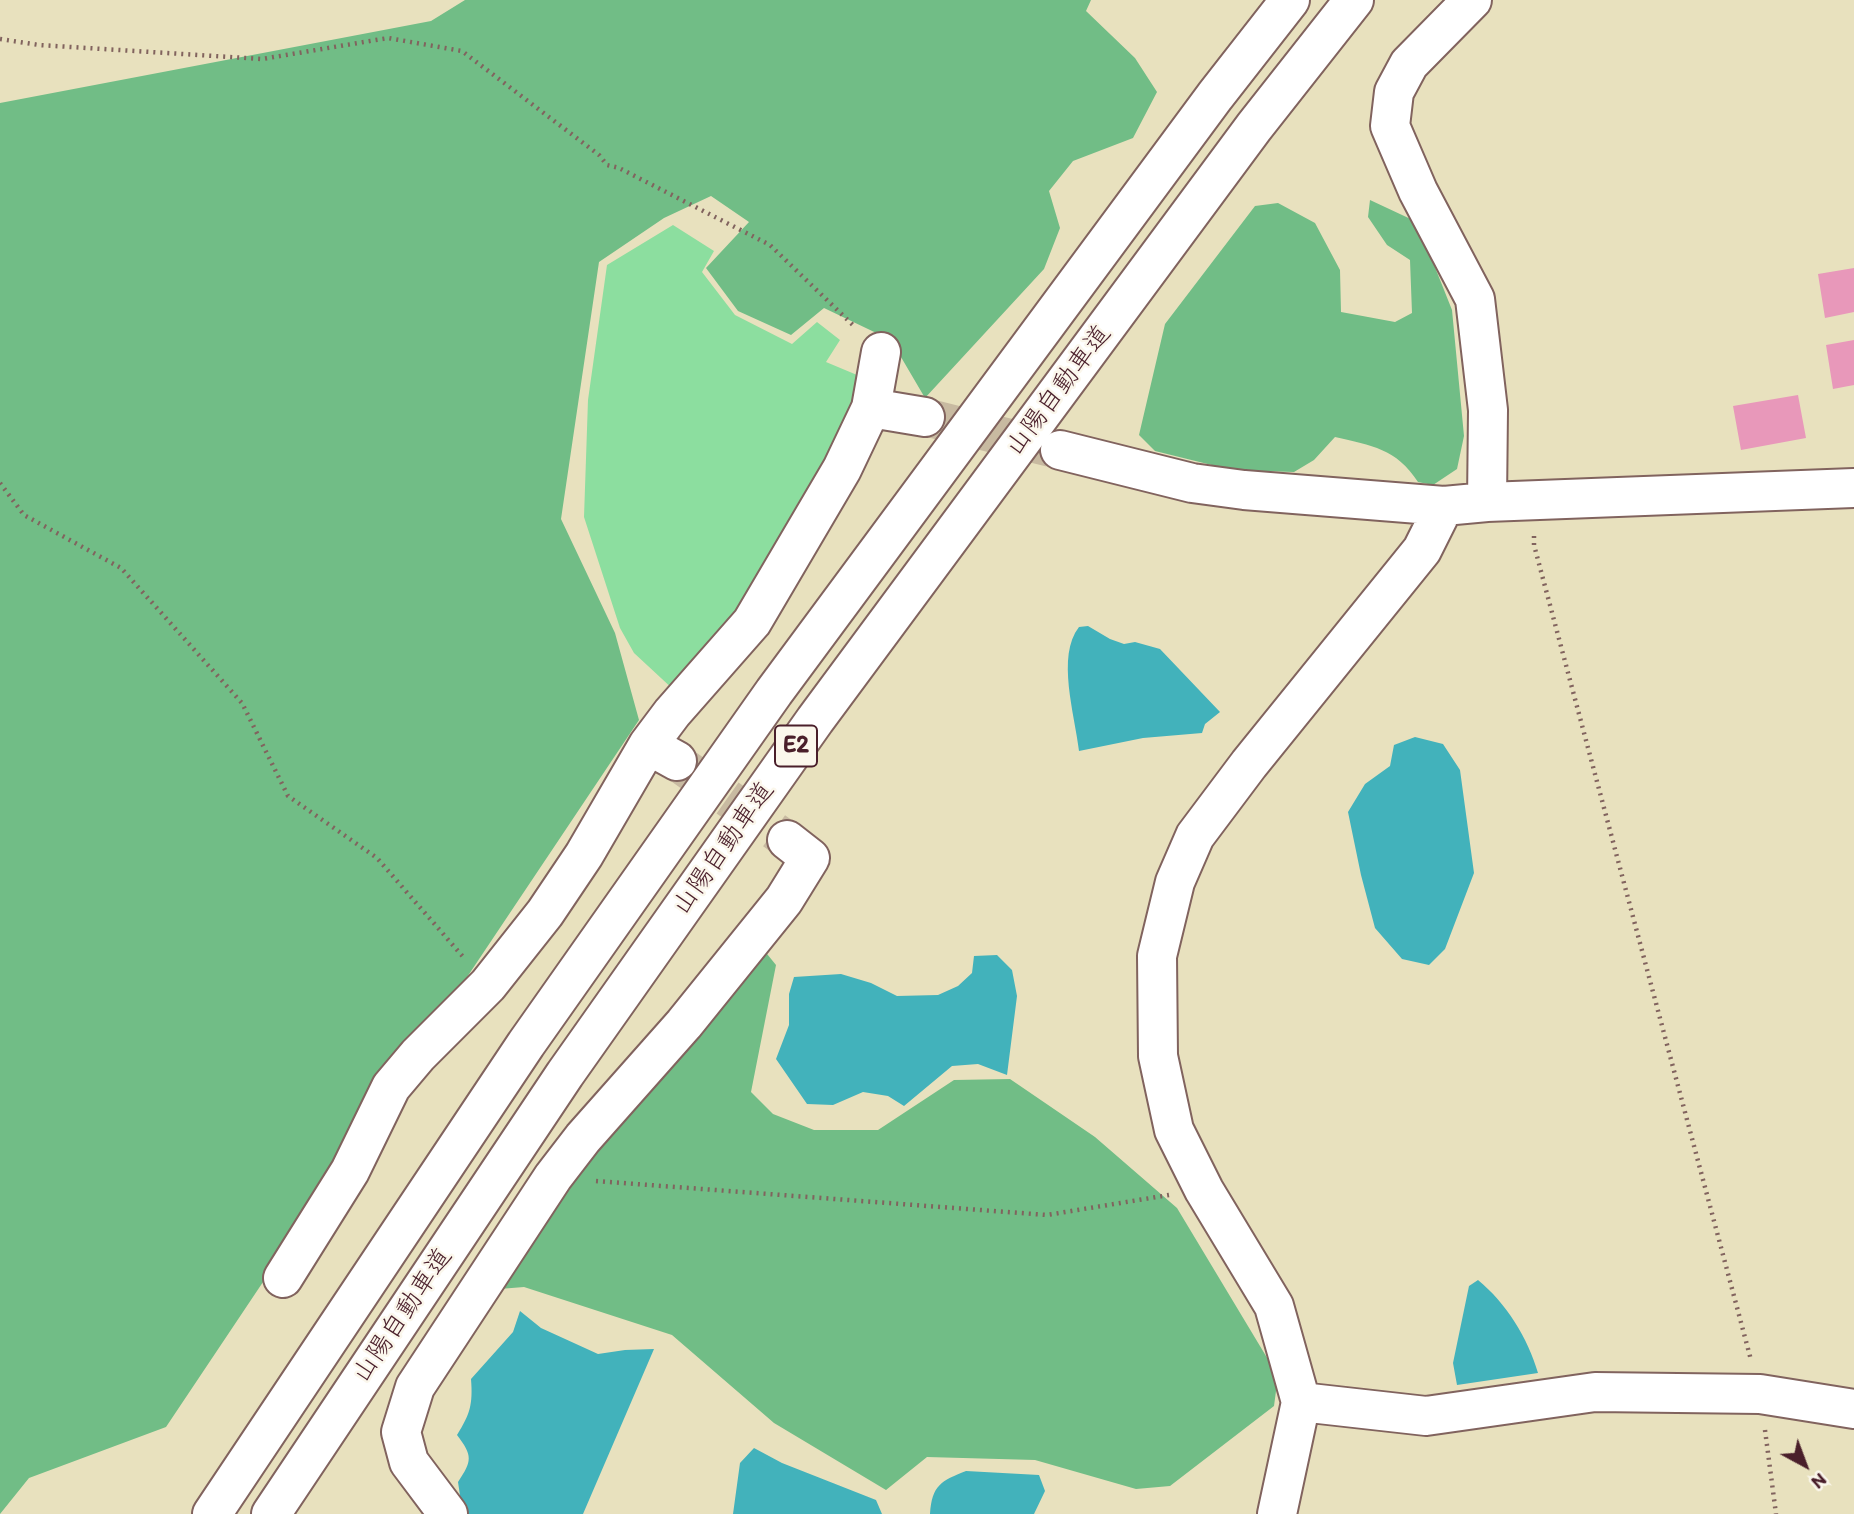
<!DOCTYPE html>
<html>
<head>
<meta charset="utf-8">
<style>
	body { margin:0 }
	#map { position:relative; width:1854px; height:1514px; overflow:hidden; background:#e8e1be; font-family:Itim,sans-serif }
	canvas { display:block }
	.north { position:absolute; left:1770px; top:1430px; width:70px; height:70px; -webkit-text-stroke:5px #fbf7ec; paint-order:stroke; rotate:139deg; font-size:19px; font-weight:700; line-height:28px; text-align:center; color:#4a1f2b }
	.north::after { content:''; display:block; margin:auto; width:24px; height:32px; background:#4a1f2b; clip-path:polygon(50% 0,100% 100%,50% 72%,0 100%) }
</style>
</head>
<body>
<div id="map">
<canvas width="1854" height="1514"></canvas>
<div class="north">N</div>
</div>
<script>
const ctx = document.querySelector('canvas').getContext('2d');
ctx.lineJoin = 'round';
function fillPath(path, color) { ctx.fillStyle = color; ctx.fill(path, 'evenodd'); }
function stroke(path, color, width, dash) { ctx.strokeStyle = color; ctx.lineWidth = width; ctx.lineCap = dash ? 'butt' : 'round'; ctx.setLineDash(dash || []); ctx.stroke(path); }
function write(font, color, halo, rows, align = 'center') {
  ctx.font = font + ' Itim,"Klee One",sans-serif'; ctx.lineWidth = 5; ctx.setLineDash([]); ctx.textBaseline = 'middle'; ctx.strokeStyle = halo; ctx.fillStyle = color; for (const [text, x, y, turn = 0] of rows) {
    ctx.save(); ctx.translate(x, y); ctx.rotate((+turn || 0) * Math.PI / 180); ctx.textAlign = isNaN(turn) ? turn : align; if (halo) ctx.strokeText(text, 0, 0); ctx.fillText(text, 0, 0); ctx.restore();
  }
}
fillPath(new Path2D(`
	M 673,225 L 714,251 L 702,272 L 735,315 L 792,344 L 817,322 L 840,340 L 826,362 L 869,380 L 743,620 L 675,691 L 634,653 L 620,628 L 584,517 L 588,400 L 607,265 Z`), '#8cde9f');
fillPath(new Path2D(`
	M 465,0 L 1091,0 L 1086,11 L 1135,58 L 1157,92 L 1133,138 L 1073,161 L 1049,191 L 1060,228 L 1044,269 L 925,398 L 891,340 L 824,308 L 791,335 L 738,311 L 706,268 L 749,222 L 711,196 L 664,218 L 599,262 L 561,519 L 615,633 L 639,720 L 166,1427 L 29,1478 L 0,1514 L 0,103 L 431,21 Z
	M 1370,200 L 1417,222 L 1452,310 L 1464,436 L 1457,469 L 1433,485 L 1418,482 C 1396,448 1372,446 1335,437 L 1314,460 L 1294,472 L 1232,470 L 1155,451 L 1139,435 L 1165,324 L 1255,206 L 1278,203 L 1315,223 L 1340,270 L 1341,312 L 1395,322 L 1412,313 L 1410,260 L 1387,245 L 1368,217 Z
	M 763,949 L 776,965 L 751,1092 L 773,1114 L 814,1130 L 878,1130 L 954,1080 L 1010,1079 L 1095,1137 L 1177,1208 L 1278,1376 L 1274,1406 L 1170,1486 L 1136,1489 L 1035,1460 L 927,1457 L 886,1490 L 774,1423 L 672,1335 L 524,1287 L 487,1290 L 548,1191 Z`), '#71bd86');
fillPath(new Path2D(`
	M 1088,626 L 1110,639 L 1124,644 L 1135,642 L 1160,649 L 1220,712 L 1205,724 L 1202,733 L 1143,738 L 1079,751 C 1075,715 1056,656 1079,627 Z
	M 1415,737 L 1443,744 L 1460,770 L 1474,873 L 1445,949 L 1429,965 L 1402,959 L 1375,928 L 1361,875 L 1348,812 L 1365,784 L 1390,766 L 1394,745 Z
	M 997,955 L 1012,970 L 1017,996 L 1007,1075 L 978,1064 L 952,1066 L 904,1106 L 888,1096 L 863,1092 L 833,1105 L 807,1104 L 776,1059 L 789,1025 L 789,994 L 794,977 L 841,974 L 871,983 L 897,996 L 938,995 L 958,986 L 972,973 L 974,956 Z
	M 1478,1280 C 1506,1303 1528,1338 1538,1373 L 1457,1385 L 1453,1363 L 1469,1286 Z
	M 520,1311 L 541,1328 L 598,1354 L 625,1350 L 654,1349 L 583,1514 L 466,1514 L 462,1509 L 458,1482 C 472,1461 473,1456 457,1435 C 470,1414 473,1405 471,1379 L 513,1332 Z
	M 754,1448 L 782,1463 L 876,1500 L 882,1514 L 733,1514 L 740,1463 Z
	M 966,1471 L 1039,1475 L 1045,1491 L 1034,1514 L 930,1514 C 932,1485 941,1481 966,1471 Z`), '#42b2bb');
fillPath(new Path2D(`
	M 1854,268 L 1854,312 L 1825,318 L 1818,274 Z
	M 1854,340 L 1854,385 L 1833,389 L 1826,345 Z
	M 1798,395 L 1806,438 L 1741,450 L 1733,406 Z`), '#e898ba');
stroke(new Path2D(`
	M 925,417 L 1051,448
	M 681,765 L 787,840`), '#c8baa1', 38, [38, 19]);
const minor = new Path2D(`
	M 1472,0 L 1409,64 L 1394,92 L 1390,126 L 1418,191 L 1475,299 L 1488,410 L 1487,502
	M 871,408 L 925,417
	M 1060,450 L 1192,483 L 1244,490 L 1444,506 L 1487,502 L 1854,488
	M 648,745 L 677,761
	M 283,1278 L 350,1171 L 391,1087 L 418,1055 L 488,985 L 545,913 L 584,855 L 648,745 L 672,713 L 752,622 L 842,469 L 871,408 L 881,352
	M 1301,1402 L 1426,1416 L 1595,1392 L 1760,1394 L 1854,1409
	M 448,1514 L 409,1462 L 401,1432 L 415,1387 L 553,1177 L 583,1138 L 684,1024 L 784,900 L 810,858 L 787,840
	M 1277,1514 L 1301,1402 L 1274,1306 L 1204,1190 L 1174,1130 L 1158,1056 L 1157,956 L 1175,882 L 1195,836 L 1249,764 L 1422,550 L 1444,506`);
const highway = new Path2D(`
	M 212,1514 L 526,1044 L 774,692 L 1215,96 L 1290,0
	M 271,1514 L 565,1074 L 815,720 L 1254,127 L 1354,0`);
stroke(minor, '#81635e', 42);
stroke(highway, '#81635e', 42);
stroke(new Path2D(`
	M 0,39 L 39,45 L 262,59 L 388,38 L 462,51 L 599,155 L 607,165 L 619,168 L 770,245 L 856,328
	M 0,483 L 24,515 L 121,568 L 242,703 L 288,796 L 377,858 L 465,959
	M 1534,536 L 1534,545 L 1751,1360
	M 596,1181 L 1047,1215 L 1169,1195
	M 1765,1430 L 1776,1514`), '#81635e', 4.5, [2, 5]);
stroke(minor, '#fff', 38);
stroke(highway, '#fff', 38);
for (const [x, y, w] of [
	[796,746,42]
]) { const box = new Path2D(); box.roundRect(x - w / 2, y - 20.5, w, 41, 5); ctx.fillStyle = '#fbf7ec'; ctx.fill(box); stroke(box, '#4a1f2b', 2); }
write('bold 24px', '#4a1f2b', null, [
	["E2",796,746]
]);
write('26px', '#4a1f2b', '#fbf7ec', [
	["山陽自動車道",1059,391,-53],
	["山陽自動車道",724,849,-55],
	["山陽自動車道",403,1316,-56]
]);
</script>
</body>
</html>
